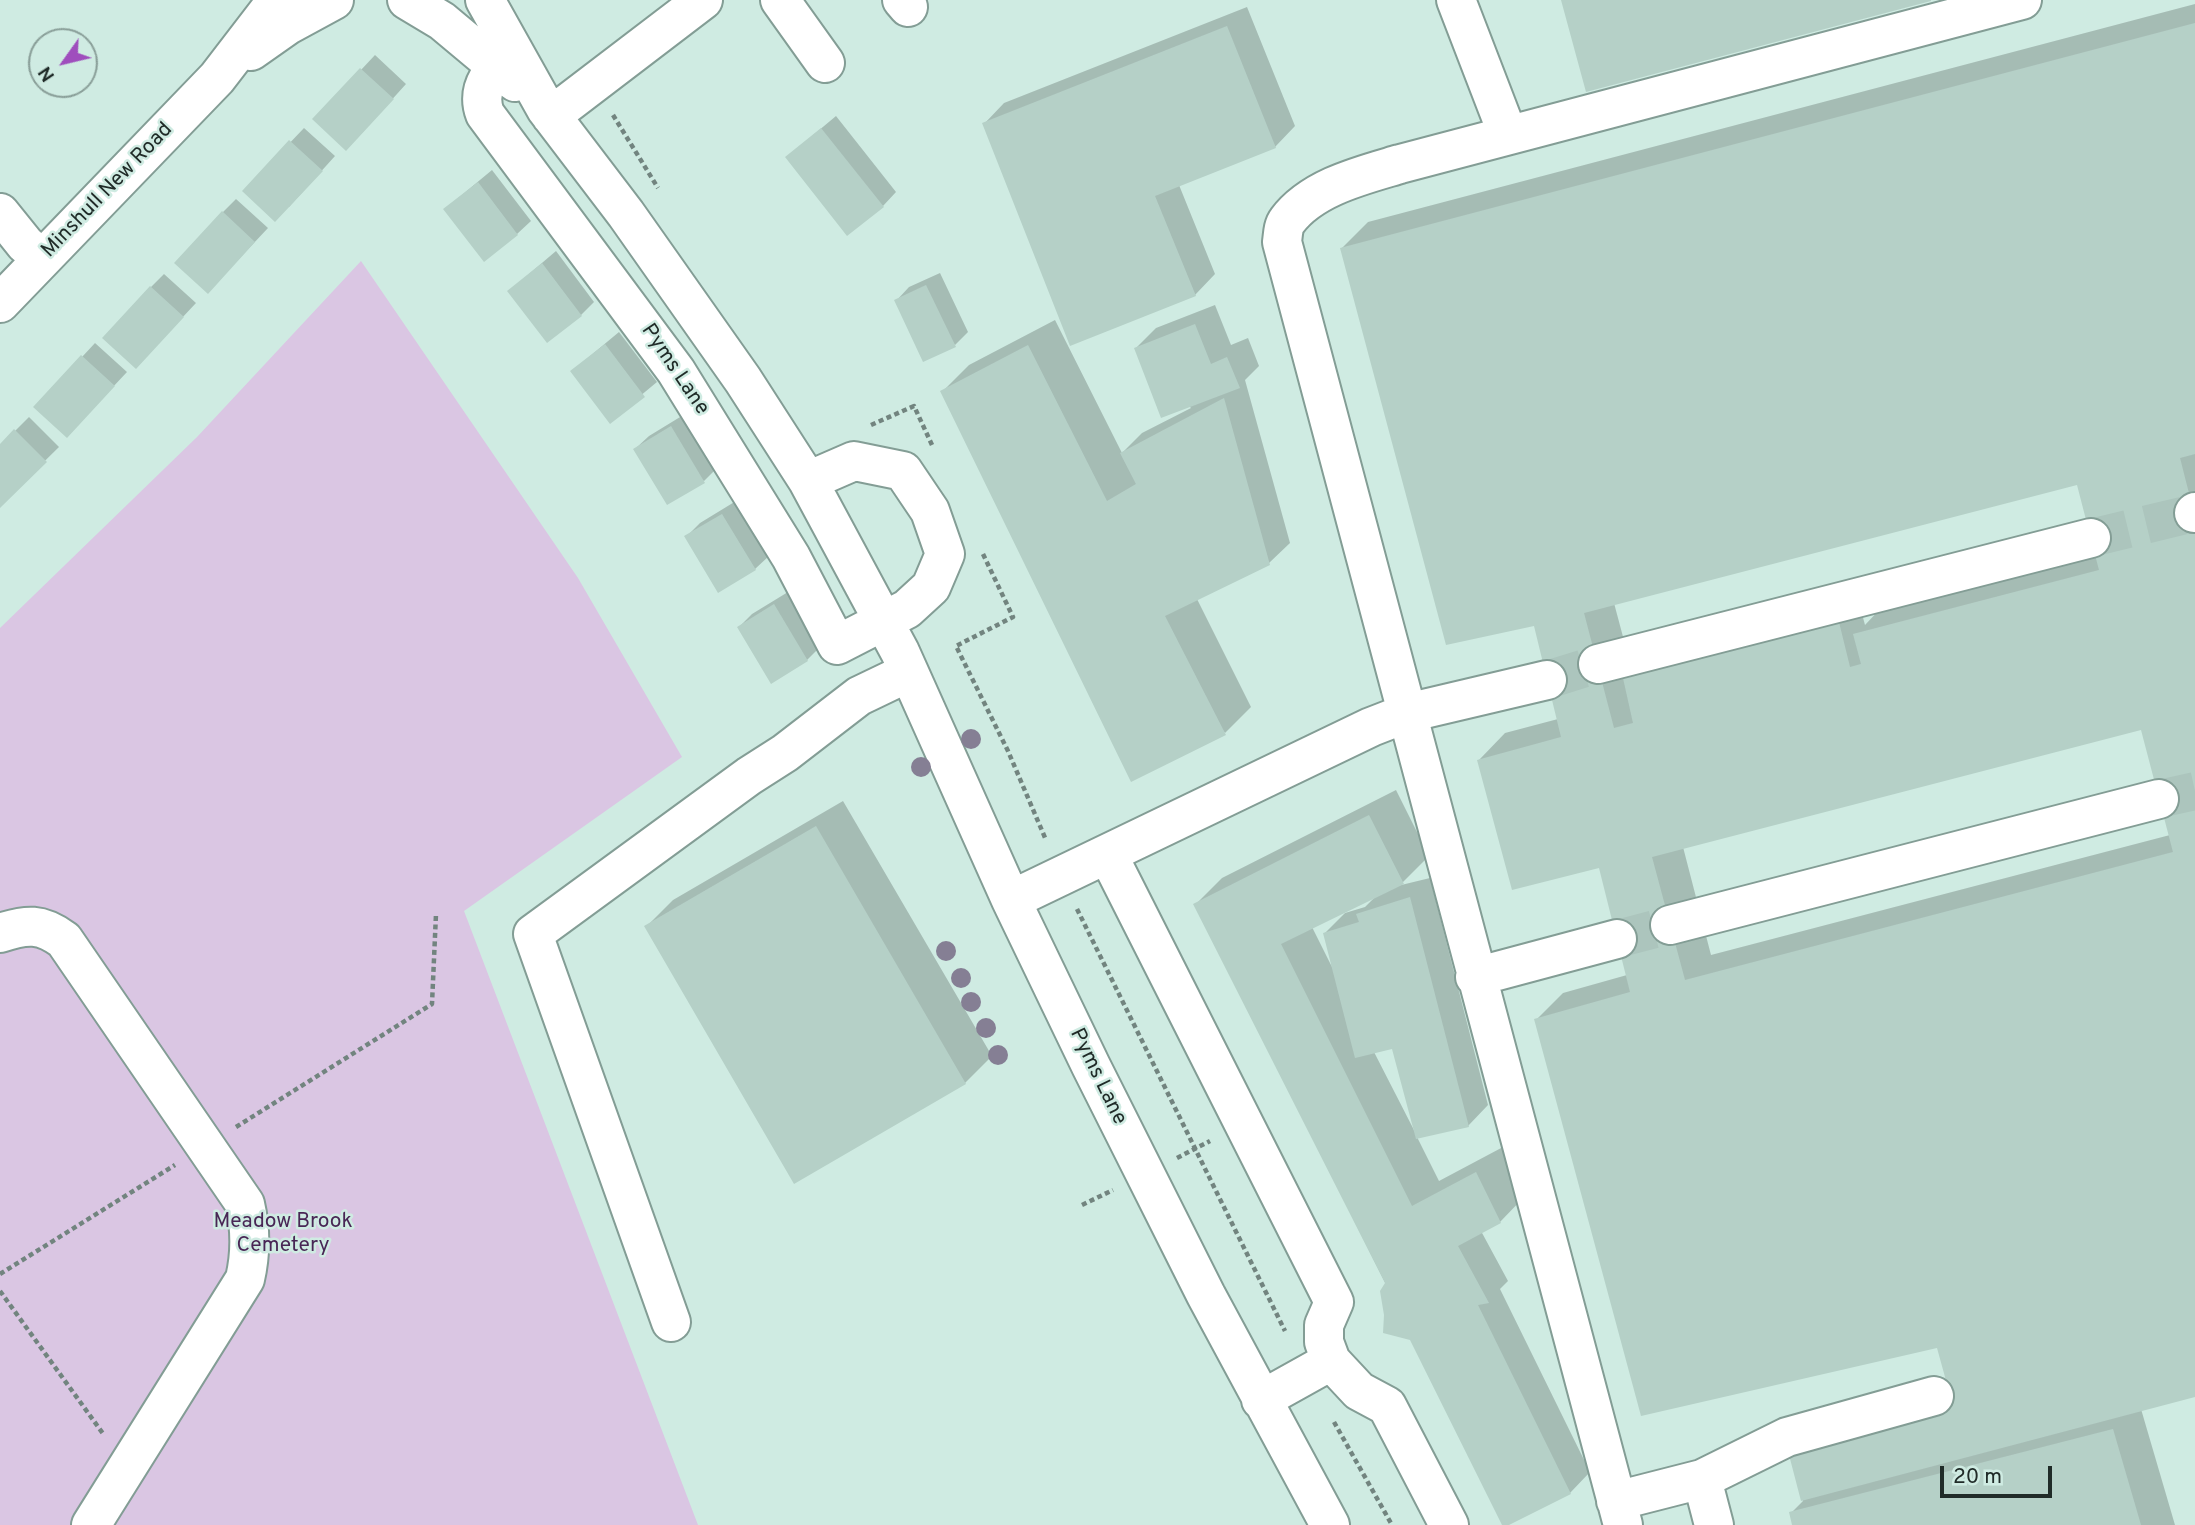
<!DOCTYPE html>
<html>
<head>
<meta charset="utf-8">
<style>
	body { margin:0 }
	#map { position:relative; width:2195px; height:1525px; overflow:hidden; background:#cfebe2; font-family:Overpass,sans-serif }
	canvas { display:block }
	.north { position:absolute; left:28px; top:28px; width:70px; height:70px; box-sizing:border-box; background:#cfebe2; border:2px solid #899e98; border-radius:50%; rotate:236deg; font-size:19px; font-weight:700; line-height:28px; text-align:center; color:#202b28 }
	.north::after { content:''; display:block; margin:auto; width:24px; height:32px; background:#9f4ebd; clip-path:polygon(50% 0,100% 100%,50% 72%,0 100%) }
	.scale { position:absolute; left:1940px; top:1466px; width:112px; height:32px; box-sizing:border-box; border:4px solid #202b28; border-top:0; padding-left:9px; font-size:21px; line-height:24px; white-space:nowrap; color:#202b28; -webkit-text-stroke:5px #cfebe2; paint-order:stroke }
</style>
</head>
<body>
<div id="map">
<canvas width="2195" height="1525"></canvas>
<div class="north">N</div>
<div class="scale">20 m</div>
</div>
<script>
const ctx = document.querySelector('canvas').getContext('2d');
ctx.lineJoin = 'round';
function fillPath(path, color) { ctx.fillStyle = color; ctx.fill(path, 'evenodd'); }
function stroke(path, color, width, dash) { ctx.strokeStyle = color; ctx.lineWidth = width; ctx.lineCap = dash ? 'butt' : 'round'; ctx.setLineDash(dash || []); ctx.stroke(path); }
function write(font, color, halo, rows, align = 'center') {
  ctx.font = font + ' Overpass,sans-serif'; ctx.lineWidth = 5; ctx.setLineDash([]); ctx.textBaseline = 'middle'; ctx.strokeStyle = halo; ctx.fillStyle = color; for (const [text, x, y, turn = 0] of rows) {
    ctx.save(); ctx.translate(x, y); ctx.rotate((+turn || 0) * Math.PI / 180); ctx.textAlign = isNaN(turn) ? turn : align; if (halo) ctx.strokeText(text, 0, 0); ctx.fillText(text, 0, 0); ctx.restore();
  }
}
fillPath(new Path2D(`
	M 361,261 L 578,578 L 682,757 L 464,911 L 698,1525 L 0,1525 L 0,628 L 197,437 Z`), '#dac6e3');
fillPath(new Path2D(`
	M 2195,4 L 2195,1395 L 2141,1409 L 2175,1525 L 1794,1525 L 1791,1513 L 1803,1501 L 1790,1452 L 1950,1389 L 1939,1346 L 1536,1020 L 1563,993 L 1627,975 L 1600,866 L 1479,760 L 1505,733 L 1558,719 L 1536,624 L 1342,248 L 1368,222 ZM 2079,483 L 2097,552 L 1881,608 L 1865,625 L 1857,595 L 1630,663 L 1614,603 ZM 2142,728 L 2170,835 L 1711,955 L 1683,847 Z
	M 1247,7 L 1295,126 L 1275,147 L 1179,185 L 1215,274 L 1195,295 L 984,124 L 1004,103 Z
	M 375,55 L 406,84 L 360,135 L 315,119 Z
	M 836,116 L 896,192 L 883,206 L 787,157 Z
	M 304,128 L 335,156 L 289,207 L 244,191 Z
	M 492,170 L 531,221 L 517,234 L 445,209 Z
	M 236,199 L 268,228 L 221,278 L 223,212 Z
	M 556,251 L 594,302 L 581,315 L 509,291 Z
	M 940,273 L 968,332 L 955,345 L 896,301 L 909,287 Z
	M 164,274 L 196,303 L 149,353 L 151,287 Z
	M 1215,305 L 1231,345 L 1248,338 L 1259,366 L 1245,380 L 1290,543 L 1269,563 L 1197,599 L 1251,707 L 1225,733 L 942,392 L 969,365 L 1055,320 L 1122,453 L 1142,433 L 1191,408 L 1136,348 L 1156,328 Z
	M 619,332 L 657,382 L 610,421 L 572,371 Z
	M 95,343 L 127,372 L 80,422 L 82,357 Z
	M 685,414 L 717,468 L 704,481 L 635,449 L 649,436 Z
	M 29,417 L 59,447 L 0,505 L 0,446 Z
	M 736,501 L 769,556 L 755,569 L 687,536 L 700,523 Z
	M 788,592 L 821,646 L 807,660 L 771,681 L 739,627 L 752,614 Z
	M 1396,790 L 1429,856 L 1403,882 L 1393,887 L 1430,878 L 1488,1105 L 1468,1126 L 1417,1137 L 1439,1181 L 1503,1147 L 1526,1195 L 1500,1222 L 1481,1231 L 1508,1281 L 1500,1289 L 1590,1472 L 1570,1493 L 1506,1525 L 1196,904 L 1222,878 ZM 1376,896 L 1365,907 L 1345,913 L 1325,933 L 1332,967 L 1312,927 ZM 1393,1046 L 1415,1132 L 1374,1052 Z
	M 843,801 L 992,1056 L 965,1083 L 647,926 L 673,900 Z`), '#0003');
fillPath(new Path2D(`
	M 1561,0 L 1931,0 L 1931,1 L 1586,92 Z
	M 2195,23 L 2195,454 L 2180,458 L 2195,517 L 2195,1397 L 1801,1501 L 1788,1451 L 1953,1406 L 1937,1348 L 1641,1416 L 1534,1019 L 1630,992 L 1599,868 L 1512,890 L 1477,760 L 1561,737 L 1534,626 L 1446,645 L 1340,248 ZM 2077,485 L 2099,570 L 1853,634 L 1861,664 L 1850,667 L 1837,614 L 1621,669 L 1633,723 L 1614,728 L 1584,613 ZM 2141,730 L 2173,852 L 1685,980 L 1652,857 Z
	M 1227,26 L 1276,148 L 1155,196 L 1196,296 L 1070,346 L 982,123 Z
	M 360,68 L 394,99 L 346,151 L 312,119 Z
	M 821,128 L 884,207 L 847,236 L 785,157 Z
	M 289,140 L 323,171 L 275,222 L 242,191 Z
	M 478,182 L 518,235 L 484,262 L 443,209 Z
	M 222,211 L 255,242 L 208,294 L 174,263 Z
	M 542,263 L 582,316 L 547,343 L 507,291 Z
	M 926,285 L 956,347 L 923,362 L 894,300 Z
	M 150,286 L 184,317 L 136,369 L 102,338 Z
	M 1195,324 L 1211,364 L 1227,357 L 1240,388 L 1161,418 L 1134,348 Z
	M 605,344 L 645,397 L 610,424 L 570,371 Z
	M 1028,345 L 1107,501 L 1136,484 L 1120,453 L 1224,398 L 1270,565 L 1165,616 L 1226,735 L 1131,782 L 940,391 Z
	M 81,355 L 115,386 L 67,438 L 33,407 Z
	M 671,426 L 705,483 L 667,505 L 633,449 Z
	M 14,429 L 47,462 L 0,508 L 0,444 Z
	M 722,514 L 756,570 L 718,593 L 684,536 Z
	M 774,604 L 808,661 L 771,684 L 737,627 Z
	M 1369,815 L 1404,884 L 1281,944 L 1412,1206 L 1476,1172 L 1501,1223 L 1458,1246 L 1489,1303 L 1478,1305 L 1571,1494 L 1509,1525 L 1502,1525 L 1410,1340 L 1383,1333 L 1384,1315 L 1380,1291 L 1385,1283 L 1193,904 Z
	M 816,826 L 966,1084 L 794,1184 L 644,926 Z
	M 1410,897 L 1469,1127 L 1416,1139 L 1392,1049 L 1355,1058 L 1323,933 L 1359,922 L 1356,914 Z
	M 2113,1429 L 2141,1525 L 1792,1525 L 1789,1512 Z`), '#b5d0c7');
stroke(new Path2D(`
	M 2091,538 L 2194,513
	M 1547,680 L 1598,664
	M 2159,799 L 2195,791
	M 1617,939 L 1670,925`), '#acc5bd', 38, [38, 19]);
const minor = new Path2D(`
	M 407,0 L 442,21 L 515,82
	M 485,0 L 546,109 L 626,214 L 743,380 L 808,481 L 900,652 L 1011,900 L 1091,1066 L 1206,1295 L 1330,1525
	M 780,0 L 825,63
	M 902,0 L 908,7
	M 1456,0 L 1508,135
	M 251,51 L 288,25 L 334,0
	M 514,52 C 493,68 475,87 485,114 L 676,371 L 791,557 L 837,645 L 907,609 L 931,587 L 945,554 L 930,511 L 903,471 L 854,461 L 808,481
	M 551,116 L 703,0
	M 0,213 L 25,244 L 42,259
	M 0,303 L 217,78 L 277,0
	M 2194,513 L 2195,512
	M 1598,664 L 2091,538
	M 1108,855 L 1334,1302 L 1324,1325 L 1324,1342 L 1331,1361 L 1359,1391 L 1387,1406 L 1449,1525
	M 1011,900 L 1371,727 L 1407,713 L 1547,680
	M 1670,925 L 2159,799
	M 0,933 C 27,924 41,923 64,940 L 245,1204 C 251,1230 251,1253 245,1279 L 91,1525
	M 1475,977 L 1617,939
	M 671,1322 L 533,934 L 749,776 L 785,753 L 859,696 L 909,672
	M 1261,1400 L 1331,1361
	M 1702,1479 L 1714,1525
	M 1616,1501 L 1702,1479 L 1787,1437 L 1934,1396
	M 1623,1525 L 1282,242 C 1283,235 1283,226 1287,221 C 1312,187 1363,175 1400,164 L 2022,0`);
stroke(minor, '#839d95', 42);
stroke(new Path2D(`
	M 613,115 L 658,188
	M 871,425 L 914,406 L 932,445
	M 983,554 L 1013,617 L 956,646 L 1008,751 L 1046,840
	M 1077,909 L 1285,1331
	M 236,1127 L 432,1004 L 436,914
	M 1177,1158 L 1210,1141
	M 1082,1205 L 1113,1190
	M 0,1274 L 175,1165
	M 0,1291 L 104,1435
	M 1334,1422 L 1392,1525`), '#72847f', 4.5, [5, 3.5]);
stroke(minor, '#fff', 38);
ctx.fillStyle = '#857f94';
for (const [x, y] of [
	[971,739],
	[921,767],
	[946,951],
	[961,978],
	[971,1002],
	[986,1028],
	[998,1055]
]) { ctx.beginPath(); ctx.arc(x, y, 10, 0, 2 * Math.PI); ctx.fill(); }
write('21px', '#202b28', '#cfebe2', [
	["Minshull New Road",108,191,-46],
	["Pyms Lane",674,370,56],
	["Pyms Lane",1097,1077,64]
]);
write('21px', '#482655', '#cfebe2', [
	["Meadow Brook",283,1223],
	["Cemetery",283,1247]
]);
</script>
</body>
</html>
